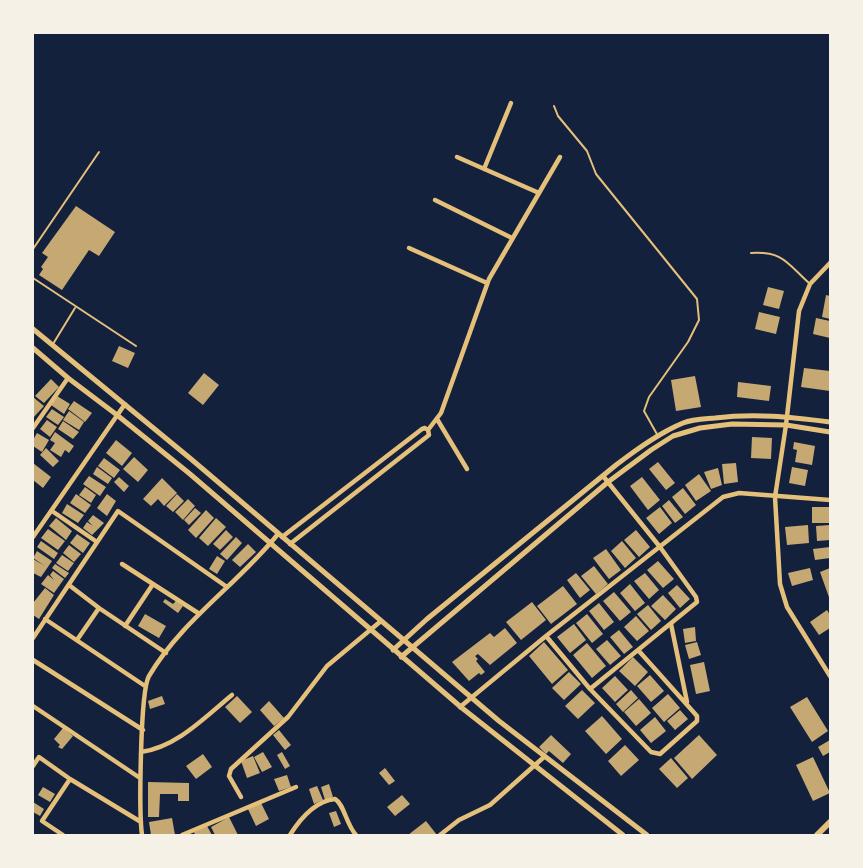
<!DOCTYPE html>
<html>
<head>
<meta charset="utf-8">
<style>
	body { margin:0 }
	#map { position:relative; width:863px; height:868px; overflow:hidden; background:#14213d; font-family:Barlow,sans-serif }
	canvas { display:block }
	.frame { position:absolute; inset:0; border:34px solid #f6f1e7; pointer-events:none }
</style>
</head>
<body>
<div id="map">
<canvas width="863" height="868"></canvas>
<div class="frame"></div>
</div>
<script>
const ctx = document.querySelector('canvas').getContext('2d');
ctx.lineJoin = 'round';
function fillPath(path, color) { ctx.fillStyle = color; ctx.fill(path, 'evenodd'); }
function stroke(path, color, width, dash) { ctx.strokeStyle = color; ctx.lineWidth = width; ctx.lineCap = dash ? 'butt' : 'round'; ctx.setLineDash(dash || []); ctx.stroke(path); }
fillPath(new Path2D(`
	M 76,206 L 115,232 L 99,256 L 89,250 L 62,290 L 39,275 L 43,269 L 41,267 L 48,257 L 42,253 Z
	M 768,287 L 784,291 L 779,309 L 763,305 Z
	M 826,295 L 830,296 L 830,319 L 822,317 Z
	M 759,312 L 780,317 L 776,334 L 755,329 Z
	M 816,318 L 830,321 L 830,338 L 813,334 Z
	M 119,346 L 135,353 L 128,368 L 112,361 Z
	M 804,368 L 830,371 L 830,391 L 801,387 Z
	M 204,373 L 219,385 L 203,405 L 188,393 Z
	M 695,376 L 701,407 L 676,411 L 671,380 Z
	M 51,379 L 59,387 L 44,403 L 35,396 Z
	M 738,382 L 771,386 L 769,401 L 737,397 Z
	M 57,396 L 70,404 L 64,414 L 51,405 Z
	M 33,397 L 44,406 L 33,418 Z
	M 74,401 L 92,413 L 85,422 L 68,409 Z
	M 52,409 L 64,417 L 58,425 L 46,417 Z
	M 69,411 L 84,422 L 79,430 L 63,420 Z
	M 47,420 L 57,427 L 50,437 L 40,429 Z
	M 63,421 L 79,432 L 73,439 L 58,429 Z
	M 55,432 L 74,446 L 69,453 L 65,450 L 61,457 L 50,450 L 55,443 L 50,440 Z
	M 37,433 L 49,440 L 42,452 L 33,446 L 33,440 Z
	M 752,437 L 772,438 L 771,459 L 751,458 Z
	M 116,440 L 132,453 L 122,466 L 106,453 Z
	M 794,442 L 815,446 L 812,465 L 795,462 L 797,450 L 793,449 Z
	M 46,448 L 59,461 L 53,467 L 40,455 Z
	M 134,457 L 148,470 L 138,482 L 123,469 Z
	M 104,458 L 120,470 L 114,478 L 98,466 Z
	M 658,462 L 675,483 L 666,490 L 649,469 Z
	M 33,463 L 51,477 L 43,488 L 33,480 Z
	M 736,463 L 738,482 L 724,484 L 722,464 Z
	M 97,467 L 112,478 L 108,484 L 93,474 Z
	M 792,467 L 808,470 L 805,486 L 789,483 Z
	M 718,468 L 722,485 L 711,489 L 704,472 Z
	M 699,474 L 711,491 L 696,501 L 685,485 Z
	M 89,476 L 106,487 L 100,496 L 83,484 Z
	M 119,477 L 129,486 L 124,492 L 114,482 Z
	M 642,477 L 660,500 L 648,510 L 630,486 Z
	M 162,478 L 177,493 L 164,506 L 158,499 L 151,506 L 143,499 Z
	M 85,487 L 96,495 L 91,503 L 79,495 Z
	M 683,488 L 696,505 L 685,514 L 672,497 Z
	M 76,494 L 91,505 L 85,513 L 70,503 Z
	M 107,494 L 116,501 L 107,516 L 97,508 Z
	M 177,494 L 184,501 L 173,512 L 166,506 Z
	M 188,499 L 195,506 L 183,520 L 175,512 Z
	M 669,500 L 683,517 L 675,523 L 662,506 Z
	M 67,504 L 84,515 L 78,523 L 62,513 Z
	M 660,507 L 672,523 L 659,534 L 646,518 Z
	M 812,507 L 830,507 L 830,523 L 812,523 Z
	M 195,508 L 201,513 L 189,525 L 184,520 Z
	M 206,510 L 214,518 L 196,538 L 188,530 Z
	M 93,515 L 104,523 L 92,535 L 83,528 L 87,522 L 93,526 L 88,521 Z
	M 56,518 L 72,531 L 66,540 L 49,526 Z
	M 216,518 L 226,527 L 208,546 L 199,538 Z
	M 808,525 L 809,543 L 787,545 L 785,527 Z
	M 830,525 L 830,540 L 817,541 L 816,526 Z
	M 48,529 L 65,541 L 58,550 L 41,538 Z
	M 226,530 L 233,537 L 220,550 L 213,544 Z
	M 636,530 L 650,547 L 639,557 L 624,540 Z
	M 77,534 L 90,543 L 83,553 L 70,543 Z
	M 236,537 L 242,543 L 227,560 L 220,554 Z
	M 41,541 L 58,553 L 54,559 L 37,547 Z
	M 622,541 L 636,558 L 625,568 L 611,551 Z
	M 248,544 L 256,552 L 240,567 L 232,560 Z
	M 69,545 L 81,554 L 74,562 L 63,553 Z
	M 830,547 L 830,558 L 815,560 L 813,549 Z
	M 606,549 L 621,570 L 609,579 L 593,558 Z
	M 37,551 L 52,561 L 41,577 L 33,573 L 33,559 L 45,566 L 33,558 Z
	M 62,555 L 74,563 L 68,571 L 56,563 Z
	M 217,556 L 225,561 L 217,574 L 209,569 Z
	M 658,561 L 674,579 L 663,588 L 647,570 Z
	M 55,564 L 69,573 L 65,578 L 52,568 Z
	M 594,566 L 608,584 L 596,594 L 581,576 Z
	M 810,568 L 813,580 L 792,586 L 788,573 Z
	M 830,568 L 830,600 L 820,572 Z
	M 53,571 L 64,579 L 54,593 L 41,584 L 48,575 L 54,580 L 50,575 Z
	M 576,573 L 590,590 L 580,598 L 567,580 Z
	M 645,573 L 659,590 L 649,599 L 634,581 Z
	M 630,584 L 645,603 L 635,611 L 620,593 Z
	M 677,585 L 690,599 L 680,608 L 668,593 Z
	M 563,586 L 577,604 L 551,624 L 537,606 Z
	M 45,588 L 54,595 L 39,619 L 33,615 L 33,603 Z
	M 614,592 L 631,612 L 620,621 L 603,601 Z
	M 663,595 L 676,609 L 665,620 L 651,606 Z
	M 165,599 L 173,604 L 176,601 L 183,606 L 178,613 L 163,602 Z
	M 532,602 L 546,620 L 521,640 L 506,622 Z
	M 599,603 L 614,622 L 604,630 L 589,611 Z
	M 648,605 L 661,621 L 651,630 L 637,614 Z
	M 827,610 L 830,615 L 830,628 L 819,635 L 810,622 Z
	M 145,614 L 166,626 L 159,638 L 138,626 Z
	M 587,614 L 603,634 L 592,643 L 576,623 Z
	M 636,616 L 649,631 L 637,641 L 624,627 Z
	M 574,624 L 586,640 L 570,653 L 557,637 Z
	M 695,627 L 696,641 L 685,643 L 683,629 Z
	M 505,628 L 517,643 L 490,665 L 478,654 L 475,656 L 478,659 L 476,661 L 485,672 L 481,675 L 479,673 L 469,681 L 452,662 L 490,633 L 494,637 Z
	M 619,630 L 633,647 L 624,654 L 610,637 Z
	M 607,640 L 621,656 L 610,665 L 596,649 Z
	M 544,642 L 568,670 L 552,684 L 529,656 Z
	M 697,642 L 701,655 L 689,659 L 685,645 Z
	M 587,643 L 606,666 L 592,678 L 573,655 Z
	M 633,657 L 648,672 L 635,686 L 619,671 Z
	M 704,662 L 710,691 L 696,694 L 690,665 Z
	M 569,672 L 581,684 L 564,700 L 552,688 Z
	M 650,675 L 664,691 L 651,702 L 637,686 Z
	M 615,676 L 628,690 L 615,702 L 602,688 Z
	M 582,690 L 595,703 L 578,719 L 565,706 Z
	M 631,690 L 638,698 L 623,712 L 616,704 Z
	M 668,694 L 680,708 L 664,722 L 652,708 Z
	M 162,696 L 165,704 L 150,709 L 148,701 Z
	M 237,696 L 252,712 L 240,723 L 225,707 Z
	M 807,697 L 828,731 L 812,742 L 790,707 Z
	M 639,699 L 651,713 L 636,726 L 624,712 Z
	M 269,701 L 284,718 L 274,726 L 260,710 Z
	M 680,710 L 688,719 L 675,730 L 667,721 Z
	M 602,716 L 622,739 L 606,754 L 585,731 Z
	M 655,717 L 666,731 L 651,743 L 640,730 Z
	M 63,728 L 73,736 L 62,749 L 58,747 L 60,745 L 54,739 Z
	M 279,730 L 291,745 L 285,750 L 273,735 Z
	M 551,735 L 571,754 L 563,763 L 549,751 L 546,754 L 539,747 Z
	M 699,735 L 717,755 L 692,779 L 674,758 Z
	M 830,740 L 830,752 L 823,756 L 818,747 Z
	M 625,745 L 639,760 L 621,776 L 608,761 Z
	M 263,752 L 272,767 L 262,772 L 254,757 Z
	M 282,752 L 290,766 L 285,769 L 277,755 Z
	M 203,754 L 212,767 L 196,779 L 186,766 Z
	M 253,756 L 260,773 L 247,778 L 241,761 Z
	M 813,757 L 830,793 L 813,801 L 796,765 Z
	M 671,758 L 688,778 L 677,788 L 659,769 Z
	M 385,768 L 395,781 L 389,785 L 379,773 Z
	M 287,775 L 291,787 L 279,791 L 274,779 Z
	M 148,782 L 189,783 L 189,801 L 178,801 L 178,794 L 160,794 L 159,817 L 148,817 Z
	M 329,784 L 333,797 L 325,800 L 321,787 Z
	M 317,786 L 323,800 L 314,804 L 309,789 Z
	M 43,787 L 55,794 L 50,802 L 38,795 Z
	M 402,795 L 410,804 L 395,816 L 387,807 Z
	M 33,802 L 44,809 L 40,816 L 33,812 Z
	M 261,803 L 269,819 L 256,826 L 248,809 Z
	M 336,811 L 341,824 L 334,827 L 329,813 Z
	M 229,817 L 238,835 L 215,835 L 211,827 Z
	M 172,818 L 175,835 L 151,835 L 149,822 Z
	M 426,821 L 437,835 L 408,835 Z
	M 207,826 L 212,835 L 195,835 L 194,832 Z`), '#c6a872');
stroke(new Path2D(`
	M 554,106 L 558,116 L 587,151 L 596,174 L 697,299 L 699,320 L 688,342 L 649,397 L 644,411 L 658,436
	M 33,249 L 99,152
	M 751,253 C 783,251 787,263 809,283
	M 33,278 L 136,346
	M 53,344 L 75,308`), '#e5c07b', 2);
stroke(new Path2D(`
	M 457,157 L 539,193
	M 484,169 L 511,103
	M 435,200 L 512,238
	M 409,248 L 487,283
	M 830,263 L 810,284 L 799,311 L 786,425 L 775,497 L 780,584 L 787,607 L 830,676
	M 437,419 L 467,469
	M 33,428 L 68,378
	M 428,430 L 441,413 L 489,279 L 560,157
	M 52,511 L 97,542
	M 33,537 L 125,404
	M 282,537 L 422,429 L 425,428 L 428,430 L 429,435 L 290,544
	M 122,564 L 198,613
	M 69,585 L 99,608
	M 45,619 L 145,686
	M 671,624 L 687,702
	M 125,626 L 153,584
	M 546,636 L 590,689 L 651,752 L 660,754 L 697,721 L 697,716 L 638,650
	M 33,638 L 118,511 L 227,587
	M 77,640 L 99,608 L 166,653
	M 33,660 L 143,730
	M 590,689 L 697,602 L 696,597 L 660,547 L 603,476
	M 33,706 L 140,778
	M 460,707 L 546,636 L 723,497 L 739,493 L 830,500
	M 141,752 C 177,747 205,717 232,695
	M 33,766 L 39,757 L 70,779 L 141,822
	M 241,797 L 229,776 L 231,769 L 288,717 L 327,666 L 381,621
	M 63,835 L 42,821 L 70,779
	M 142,835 C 139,814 140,691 149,676 C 182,620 238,584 278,534
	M 182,835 L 296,787
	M 290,835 C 300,819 315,801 335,799 C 344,804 346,824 356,835
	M 440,835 L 459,820 L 490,805 L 544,757`), '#e5c07b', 4.5);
stroke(new Path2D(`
	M 33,329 L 191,459 L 499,721 L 647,835
	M 33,348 L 68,378 L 117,415 L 190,474 L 462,708 L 623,835
	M 393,650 L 427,619 L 616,465 C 637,449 659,433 683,423 C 693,419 704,419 715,418 C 755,413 790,417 830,422
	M 401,657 L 608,482 L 651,450 L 673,436 L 700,428 L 732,424 L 786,425 L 830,432`), '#e5c07b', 5);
stroke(new Path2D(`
	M 817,835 L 830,822`), '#e5c07b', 6);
</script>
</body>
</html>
